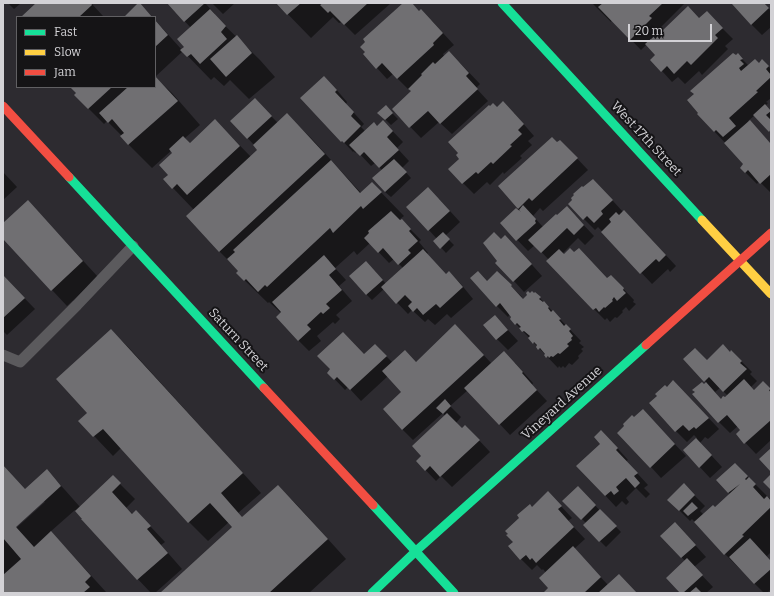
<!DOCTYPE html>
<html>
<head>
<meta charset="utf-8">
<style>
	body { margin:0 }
	#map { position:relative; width:774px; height:596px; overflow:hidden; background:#2d2b30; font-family:Bitter,serif }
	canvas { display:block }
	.frame { position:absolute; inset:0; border:4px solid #d3d2d6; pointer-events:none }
	.legend { position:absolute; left:16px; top:16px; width:140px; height:72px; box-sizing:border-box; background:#151416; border:1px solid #616063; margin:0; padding:5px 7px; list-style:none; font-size:12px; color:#d3d2d6 }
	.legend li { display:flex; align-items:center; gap:8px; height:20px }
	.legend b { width:20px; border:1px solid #616063 }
	.scale { position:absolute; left:628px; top:24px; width:84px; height:18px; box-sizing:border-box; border:2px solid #d3d2d6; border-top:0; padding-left:5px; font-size:12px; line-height:14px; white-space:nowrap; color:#d3d2d6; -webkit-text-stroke:3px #151416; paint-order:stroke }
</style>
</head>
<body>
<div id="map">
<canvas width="774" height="596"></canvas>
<div class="frame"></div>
<ul class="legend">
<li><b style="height:5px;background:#16e098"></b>Fast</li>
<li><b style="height:5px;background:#ffcf43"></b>Slow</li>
<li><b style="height:5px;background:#f24e42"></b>Jam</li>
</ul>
<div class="scale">20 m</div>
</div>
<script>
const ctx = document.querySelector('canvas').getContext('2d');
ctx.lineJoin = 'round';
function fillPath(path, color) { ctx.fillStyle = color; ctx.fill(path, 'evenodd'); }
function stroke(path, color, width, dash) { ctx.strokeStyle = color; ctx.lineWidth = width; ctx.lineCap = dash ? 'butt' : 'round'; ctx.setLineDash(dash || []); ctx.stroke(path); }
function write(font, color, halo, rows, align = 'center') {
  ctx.font = font + ' Bitter,serif'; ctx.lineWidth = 4; ctx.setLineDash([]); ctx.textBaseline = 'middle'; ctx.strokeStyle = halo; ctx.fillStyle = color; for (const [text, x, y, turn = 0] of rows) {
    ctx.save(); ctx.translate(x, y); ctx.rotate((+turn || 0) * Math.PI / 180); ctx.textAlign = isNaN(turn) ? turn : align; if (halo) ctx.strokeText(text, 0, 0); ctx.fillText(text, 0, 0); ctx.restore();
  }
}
fillPath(new Path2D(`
	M 8,3 L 21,3 L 14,9 Z
	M 37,3 L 91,3 L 103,16 L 102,17 L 22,17 Z
	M 168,3 L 205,3 L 215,14 L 214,15 L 260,60 L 275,77 L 249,99 L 230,80 L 224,86 L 214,77 L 211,80 L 183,51 L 155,77 L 172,93 L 200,125 L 185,138 L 190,144 L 215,120 L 251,157 L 259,150 L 254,145 L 232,121 L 255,100 L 278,123 L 287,115 L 311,138 L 361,193 L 372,183 L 404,216 L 400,219 L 421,240 L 419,242 L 428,253 L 427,254 L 446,275 L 449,272 L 460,283 L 473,299 L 451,318 L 447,314 L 435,325 L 428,319 L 425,322 L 412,310 L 408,314 L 384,289 L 372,300 L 366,294 L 372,268 L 386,284 L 403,268 L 394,259 L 389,263 L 370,243 L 357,255 L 354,251 L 335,268 L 346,280 L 339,286 L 352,301 L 336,315 L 340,319 L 335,324 L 333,322 L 317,336 L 321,341 L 309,351 L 298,340 L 281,313 L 269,302 L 268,303 L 237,273 L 239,271 L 219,251 L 194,210 L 173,188 L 170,175 L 173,153 L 172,150 L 152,168 L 129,145 L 122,136 L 107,121 L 104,124 L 75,95 L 78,93 L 72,87 L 155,87 L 155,20 L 182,50 L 185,47 L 191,28 Z
	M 212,3 L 235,3 L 223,14 Z
	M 277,3 L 391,3 L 355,35 L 342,22 L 339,23 L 333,17 L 311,38 Z
	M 404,3 L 411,3 L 420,12 L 432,21 L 454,45 L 443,54 L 444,56 L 460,63 L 480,84 L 476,88 L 488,101 L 452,134 L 439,122 L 421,138 L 393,109 L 412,91 L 408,89 L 393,74 L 387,79 L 377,68 Z
	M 592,3 L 685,3 L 660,28 L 663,31 L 699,19 L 717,23 L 733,39 L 725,46 L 728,49 L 702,75 L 699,71 L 685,84 L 678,77 L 672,82 L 662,71 L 657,55 L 647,44 L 641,50 L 612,20 L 611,22 Z
	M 735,3 L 764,3 L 771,11 L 771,27 L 762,35 L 751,24 Z
	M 738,55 L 749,66 L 759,64 L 762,60 L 771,69 L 771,98 L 766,102 L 768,103 L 765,106 L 771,112 L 771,132 L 755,115 L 748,121 L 771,144 L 771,193 L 759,181 L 757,184 L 741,168 L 745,164 L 698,114 Z
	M 335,88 L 347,102 L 346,104 L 364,124 L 361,127 L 365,131 L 377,127 L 383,121 L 403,142 L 397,148 L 409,161 L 402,168 L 411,178 L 391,197 L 385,192 L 382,170 L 375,163 L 371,166 L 357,151 L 355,153 L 354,151 L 353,152 L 302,98 Z
	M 386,107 L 398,119 L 391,125 L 379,113 Z
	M 497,108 L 514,113 L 534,136 L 528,141 L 532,145 L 520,156 L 522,158 L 504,174 L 503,172 L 490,185 L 487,182 L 474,194 L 449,169 L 461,159 Z
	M 557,144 L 571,152 L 588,170 L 543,211 L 540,208 L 533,216 L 543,227 L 578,219 L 594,236 L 585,245 L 578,238 L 562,254 L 607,279 L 611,276 L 634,300 L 633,302 L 636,304 L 629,311 L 626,307 L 622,311 L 623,312 L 617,318 L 615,317 L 610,322 L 607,318 L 605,320 L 594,309 L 548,261 L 549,260 L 535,245 L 528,251 L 501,223 L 518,207 Z
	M 3,172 L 17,187 L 3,200 Z
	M 604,191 L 623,212 L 635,222 L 676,266 L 670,272 L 668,269 L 652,284 L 598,227 L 595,230 L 569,204 Z
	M 439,199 L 460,222 L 445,236 L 454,245 L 446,253 L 435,241 L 437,239 L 408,207 Z
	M 43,217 L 98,277 L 67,306 L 52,290 L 3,237 L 3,225 Z
	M 501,240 L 516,247 L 542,276 L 524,292 L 514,281 Z
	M 497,273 L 522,297 L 521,298 L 524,300 L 535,293 L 581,341 L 579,343 L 584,347 L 581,349 L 583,351 L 578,356 L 579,358 L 572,365 L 569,363 L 565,368 L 563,366 L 561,368 L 559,366 L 558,368 L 516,324 L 511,319 L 513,318 L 510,314 L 508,317 L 497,306 L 487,282 Z
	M 3,276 L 35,309 L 7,335 L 3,331 Z
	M 495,316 L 518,341 L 508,350 L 497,339 Z
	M 111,330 L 130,349 L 261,493 L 238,513 L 243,519 L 278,486 L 297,505 L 346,559 L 309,593 L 161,593 L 234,527 L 229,522 L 208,541 L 189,522 L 121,448 L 113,456 L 80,421 L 89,413 Z
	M 466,336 L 492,364 L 515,363 L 533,383 L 532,385 L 547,401 L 510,435 L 468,390 L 450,406 L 461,417 L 456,423 L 462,429 L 476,437 L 490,452 L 452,487 L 441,476 L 436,481 L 417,461 L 423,456 L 445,416 L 443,413 L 413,440 L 402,429 L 402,392 L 388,376 L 361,401 L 348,387 L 345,390 L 328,372 L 364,355 L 375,345 L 393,363 L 416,362 Z
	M 732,352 L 752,372 L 750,374 L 757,381 L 751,387 L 755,391 L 763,382 L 771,390 L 771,440 L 756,454 L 737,434 L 742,430 L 738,426 L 730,433 L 719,422 L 704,385 L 706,382 L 685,359 L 707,361 L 731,353 ZM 720,388 L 728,396 L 725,399 L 721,400 L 715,392 Z
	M 667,388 L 684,392 L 719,429 L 708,439 L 705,437 L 700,443 L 722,467 L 710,478 L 684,450 L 697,438 L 694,435 L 687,442 L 676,431 Z
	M 634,419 L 653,421 L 686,456 L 661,478 L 651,467 Z
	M 612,442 L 628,460 L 626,461 L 648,485 L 644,488 L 650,494 L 646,498 L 636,488 L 626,498 L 629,502 L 626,505 L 622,501 L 616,507 L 578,466 L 601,444 Z
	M 735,464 L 771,500 L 771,552 L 767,556 L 771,561 L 771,589 L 767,593 L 764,593 L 725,554 L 692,519 L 690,521 L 669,500 L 684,485 L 705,506 L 700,511 L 704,515 L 715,508 L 730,494 L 717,480 Z
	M 3,465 L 25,490 L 47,471 L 65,490 L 80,507 L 113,477 L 135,499 L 126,508 L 133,514 L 136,511 L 165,542 L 161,545 L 182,569 L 155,593 L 151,593 L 82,520 L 83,519 L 75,510 L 50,532 L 66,548 L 106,592 L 105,593 L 3,593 L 3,540 L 45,502 L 43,501 L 3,537 Z
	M 578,488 L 621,532 L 606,547 L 584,525 L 586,523 L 564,501 Z
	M 559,504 L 572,518 L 568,521 L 585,539 L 574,549 L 608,585 L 636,593 L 544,593 L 549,588 L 546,573 L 543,569 L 542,570 L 537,565 L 532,570 L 521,559 L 514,542 L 532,508 Z
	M 686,535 L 706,557 L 694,567 L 713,587 L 706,593 L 681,593 L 685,561 L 662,536 Z`), '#0007');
fillPath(new Path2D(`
	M 36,3 L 91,3 L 92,5 L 79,17 L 21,17 Z
	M 138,3 L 140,3 L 152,17 L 124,17 Z
	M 167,3 L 205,3 L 184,22 Z
	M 276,3 L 301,3 L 287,15 Z
	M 323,3 L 368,3 L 344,25 L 330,11 L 328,13 L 320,5 Z
	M 403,3 L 412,3 L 419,11 L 421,9 L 443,33 L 433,43 L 434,45 L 397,79 L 382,63 L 376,69 L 363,54 L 365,52 L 360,47 L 365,42 L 363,39 Z
	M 603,3 L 663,3 L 649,16 L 652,18 L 630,40 L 598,7 Z
	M 734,3 L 764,3 L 769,8 L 751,25 L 732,4 Z
	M 688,6 L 699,18 L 707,11 L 723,28 L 715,35 L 718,38 L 691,65 L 687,61 L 674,74 L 667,66 L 661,72 L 650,60 L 655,55 L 645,44 L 661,30 L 662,31 Z
	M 210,9 L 226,26 L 221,32 L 227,39 L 200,64 L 191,54 L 187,57 L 180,50 L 184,47 L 177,39 Z
	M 155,20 L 168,35 L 155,47 Z
	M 237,35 L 252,53 L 226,77 L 210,59 Z
	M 449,51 L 469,73 L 466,76 L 478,89 L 440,124 L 428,111 L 409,128 L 392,109 L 411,91 L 408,89 L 422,75 L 421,74 L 433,62 L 435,64 Z
	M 733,53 L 736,55 L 738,53 L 743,59 L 740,60 L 744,64 L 739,68 L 741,71 L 755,59 L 759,63 L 762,59 L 769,66 L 766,69 L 771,75 L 771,77 L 756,91 L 758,92 L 729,118 L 736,126 L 723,137 L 716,130 L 714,132 L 697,114 L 698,113 L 687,100 L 694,94 L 690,91 Z
	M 155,76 L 178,101 L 128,145 L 120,136 L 124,133 L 112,119 L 108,123 L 99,113 L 128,87 L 155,87 Z
	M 324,76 L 337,90 L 335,92 L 354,112 L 351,116 L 361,126 L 344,143 L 342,141 L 341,142 L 300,98 Z
	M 70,87 L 112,87 L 88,109 L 74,95 L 76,93 Z
	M 255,98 L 272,116 L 247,139 L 230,121 Z
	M 503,101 L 524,124 L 518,130 L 522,134 L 510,145 L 512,146 L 493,164 L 491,162 L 478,174 L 476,172 L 462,184 L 448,169 L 459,159 L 456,155 L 458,153 L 448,142 L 489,105 L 490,106 L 493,103 L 497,107 Z
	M 765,104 L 771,111 L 766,115 L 771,120 L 771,129 L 769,132 L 753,115 Z
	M 386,105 L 393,113 L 385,120 L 377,113 Z
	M 287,113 L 325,154 L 219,252 L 186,216 L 257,150 L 253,145 Z
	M 215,119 L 240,146 L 187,195 L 177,184 L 172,189 L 163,179 L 168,175 L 159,165 L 172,153 L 169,149 L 183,136 L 190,143 Z
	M 383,120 L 393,131 L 387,137 L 399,150 L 379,168 L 364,152 L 360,156 L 349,145 L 374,122 L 377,126 Z
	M 750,120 L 771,144 L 771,174 L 760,184 L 748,170 L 745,173 L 740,168 L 743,164 L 724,143 Z
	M 552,137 L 557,142 L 560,140 L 578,158 L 532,201 L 529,198 L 518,209 L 498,186 Z
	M 394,159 L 407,172 L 385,192 L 372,178 Z
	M 331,160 L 360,193 L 372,182 L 382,192 L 363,209 L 361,206 L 333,233 L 330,228 L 267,287 L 265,285 L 258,292 L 246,279 L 244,281 L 236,273 L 238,271 L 227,259 L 235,252 L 233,250 Z
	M 593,179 L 613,200 L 601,211 L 603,214 L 594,223 L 587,216 L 583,220 L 568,204 L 572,200 L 571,198 L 574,195 L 573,194 L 582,186 L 583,187 Z
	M 428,187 L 450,211 L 428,231 L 406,207 Z
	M 28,200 L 83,261 L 51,291 L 3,239 L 3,223 Z
	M 523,205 L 536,219 L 535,221 L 536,223 L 516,241 L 500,223 L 516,208 L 521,212 L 519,210 Z
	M 567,206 L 584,225 L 574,235 L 567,228 L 541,253 L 528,240 L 556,214 L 557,215 Z
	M 624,210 L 666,255 L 659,262 L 656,259 L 640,274 L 601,232 L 611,222 L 609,219 L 616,212 L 619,215 Z
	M 391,211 L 400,220 L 402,219 L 411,229 L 409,231 L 418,241 L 408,250 L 411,253 L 398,265 L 383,248 L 378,253 L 364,238 L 369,233 L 368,231 Z
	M 443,232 L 450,239 L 440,249 L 433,241 Z
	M 494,232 L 501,239 L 505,235 L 532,264 L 513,282 L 495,263 L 497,261 L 483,243 Z
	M 570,248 L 574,252 L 579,248 L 607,278 L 611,275 L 624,288 L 623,290 L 626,293 L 617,301 L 614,297 L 612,300 L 613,301 L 605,308 L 604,307 L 599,312 L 596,308 L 593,310 L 546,261 L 559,249 L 564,254 Z
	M 423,249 L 446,274 L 449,271 L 463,287 L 440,308 L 436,304 L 423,315 L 417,308 L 413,312 L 408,306 L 412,302 L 405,295 L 396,304 L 381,287 Z
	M 324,255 L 336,269 L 329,275 L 342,290 L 326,304 L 330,308 L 323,314 L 321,312 L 307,325 L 311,329 L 298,341 L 276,317 L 281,312 L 272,302 Z
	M 366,261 L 383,280 L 366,295 L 349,276 Z
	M 478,271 L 487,281 L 497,271 L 512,285 L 511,286 L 523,299 L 527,295 L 526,293 L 528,291 L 530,293 L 532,291 L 534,293 L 535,292 L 541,297 L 539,299 L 543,302 L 544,301 L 549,307 L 548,308 L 551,312 L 553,310 L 561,319 L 559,320 L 564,326 L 566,324 L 571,329 L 569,331 L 573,336 L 571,338 L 572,340 L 567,344 L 569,346 L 560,354 L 558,353 L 553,357 L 551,356 L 549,358 L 548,356 L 546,358 L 544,355 L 545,354 L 540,348 L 538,350 L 536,347 L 537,345 L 534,342 L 533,344 L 528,338 L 530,336 L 524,331 L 522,332 L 519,328 L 521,327 L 517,323 L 515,325 L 510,319 L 511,317 L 500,303 L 496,307 L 470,278 Z
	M 3,275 L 25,298 L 3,318 Z
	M 495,315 L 508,330 L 496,340 L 483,325 Z
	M 455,324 L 484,355 L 402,430 L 383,409 L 401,392 L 382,371 L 405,350 L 416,362 Z
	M 111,329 L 243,473 L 221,493 L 242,517 L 278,485 L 328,539 L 269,593 L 160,593 L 232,527 L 210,503 L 188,523 L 103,429 L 93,437 L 78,421 L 87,413 L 56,379 Z
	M 343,332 L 364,354 L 375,344 L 387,356 L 350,390 L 337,377 L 334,380 L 327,373 L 330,369 L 317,356 Z
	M 723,344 L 730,352 L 731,350 L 742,361 L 740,363 L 747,369 L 723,392 L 709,377 L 704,382 L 683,359 L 695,348 L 707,360 Z
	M 504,351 L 523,372 L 522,373 L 537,390 L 499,425 L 464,388 Z
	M 744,379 L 754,390 L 763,381 L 771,389 L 769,390 L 771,393 L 771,420 L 744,444 L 736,434 L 740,430 L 727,415 L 718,423 L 692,394 L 695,392 L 692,390 L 702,382 L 704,384 L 706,382 L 721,399 L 723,396 L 725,397 Z
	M 673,380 L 709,418 L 696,429 L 694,427 L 689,431 L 683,425 L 675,432 L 649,403 L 657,396 L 655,394 L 665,385 L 667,387 Z
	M 445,399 L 451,406 L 443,414 L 436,408 Z
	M 643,409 L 675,444 L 650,468 L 617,433 L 624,426 L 623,424 L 632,415 L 634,417 Z
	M 447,413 L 462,428 L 465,425 L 480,440 L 440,477 L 430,466 L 425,471 L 416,461 L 421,456 L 412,446 Z
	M 601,430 L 618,448 L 616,450 L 638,473 L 634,476 L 640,483 L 635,488 L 626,478 L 616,487 L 619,491 L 614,495 L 611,491 L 605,496 L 576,466 L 600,444 L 594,437 Z
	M 696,438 L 712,455 L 699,468 L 683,450 Z
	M 771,448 L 771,472 L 759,459 Z
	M 735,463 L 748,476 L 745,479 L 746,480 L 749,477 L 756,484 L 753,487 L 764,499 L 767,496 L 771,501 L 771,507 L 742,535 L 744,536 L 724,555 L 694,522 L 713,505 L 715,507 L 740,484 L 728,493 L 716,480 Z
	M 3,465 L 25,489 L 47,469 L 61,486 L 16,527 L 34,547 L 51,531 L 91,576 L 85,582 L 90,587 L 83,593 L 3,593 L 3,575 L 21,559 L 3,538 Z
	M 771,474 L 771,490 L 763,482 Z
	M 113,475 L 121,483 L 112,492 L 132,514 L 136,510 L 151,526 L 147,529 L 168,553 L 137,580 L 81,519 L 82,519 L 75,511 Z
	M 684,483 L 695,495 L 679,511 L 667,500 Z
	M 578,486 L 596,505 L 581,520 L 562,501 Z
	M 548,491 L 562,506 L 558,509 L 574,527 L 536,563 L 532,558 L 530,560 L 526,555 L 520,560 L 508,546 L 513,542 L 506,535 L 508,534 L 505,531 L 519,518 L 517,515 L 530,504 L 532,507 Z
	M 692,502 L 698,508 L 688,516 L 683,511 Z
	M 600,509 L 617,526 L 599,542 L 583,525 Z
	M 675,522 L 696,545 L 681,558 L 660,536 Z
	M 750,538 L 771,561 L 771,569 L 754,584 L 729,557 Z
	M 573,546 L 601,577 L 584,593 L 543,593 L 548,588 L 539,578 Z
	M 687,558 L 703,575 L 683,593 L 680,593 L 666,578 Z
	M 619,574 L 637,593 L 598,593 Z
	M 696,587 L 702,593 L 689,593 Z`), '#706f72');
stroke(new Path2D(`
	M 3,355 L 20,362 L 77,305 L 133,246`), '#5b5a5d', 11);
stroke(new Path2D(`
	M 502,3 L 702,220
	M 69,177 L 264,388
	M 373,505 L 454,593
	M 372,593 L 416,551 L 646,345`), '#16e098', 9);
stroke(new Path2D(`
	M 702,220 L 771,294`), '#ffcf43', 9);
stroke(new Path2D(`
	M 3,106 L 69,177
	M 646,345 L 771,233
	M 264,388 L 373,505`), '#f24e42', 9);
write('13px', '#d3d2d6', '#151416', [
	["West 17th Street",646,139,47],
	["Saturn Street",238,340,47],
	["Vineyard Avenue",562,403,-42]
]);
</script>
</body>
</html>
